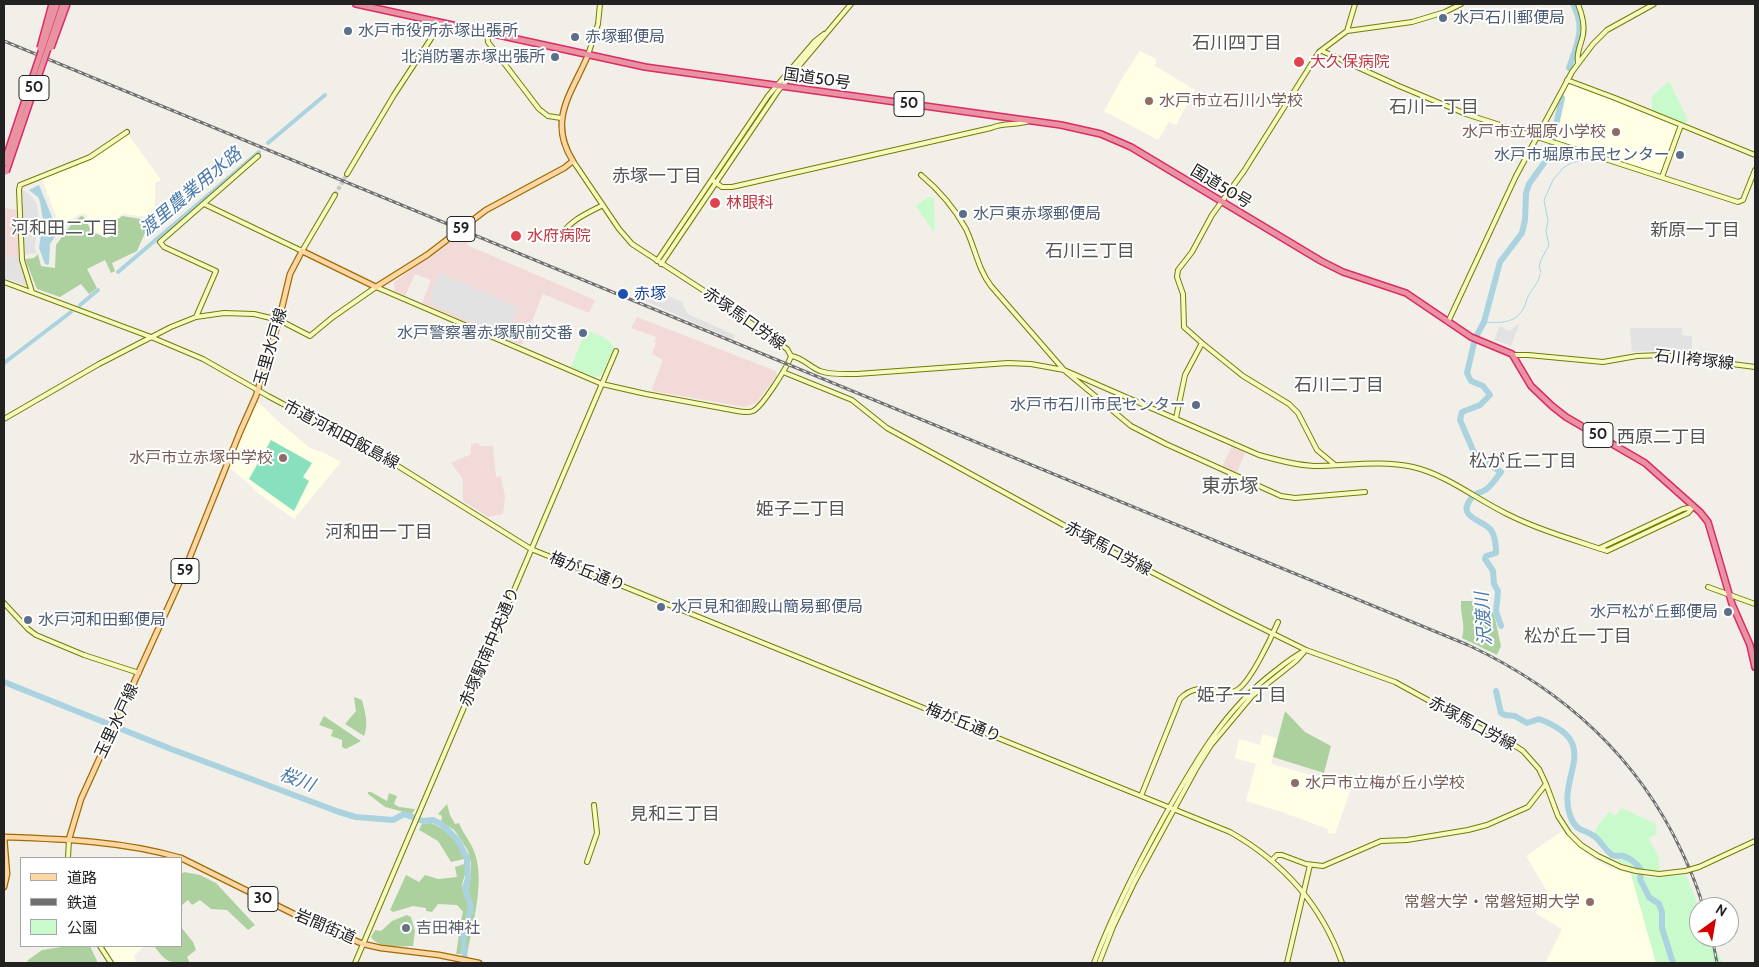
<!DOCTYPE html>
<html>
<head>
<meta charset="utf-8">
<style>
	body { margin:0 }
	#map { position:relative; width:1759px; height:967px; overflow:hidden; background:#f2efe9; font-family:Cabin,"Noto Sans JP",sans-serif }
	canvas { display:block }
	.frame { position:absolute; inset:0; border:5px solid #222; pointer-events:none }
	.legend { position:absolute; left:20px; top:857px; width:162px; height:90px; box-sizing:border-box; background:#fff; border:1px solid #a7a7a7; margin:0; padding:6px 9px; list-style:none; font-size:15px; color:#222 }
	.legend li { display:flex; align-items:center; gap:10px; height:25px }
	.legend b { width:25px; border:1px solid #a7a7a7 }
	.north { position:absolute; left:1689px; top:897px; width:50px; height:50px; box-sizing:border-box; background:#fff; border:1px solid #a7a7a7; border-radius:50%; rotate:32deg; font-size:14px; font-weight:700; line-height:20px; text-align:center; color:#222 }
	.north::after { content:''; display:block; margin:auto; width:18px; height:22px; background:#d40000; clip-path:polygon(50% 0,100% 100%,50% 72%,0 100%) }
</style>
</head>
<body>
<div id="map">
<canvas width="1759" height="967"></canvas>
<div class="frame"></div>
<ul class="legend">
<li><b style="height:6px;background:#fcd6a4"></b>道路</li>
<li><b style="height:6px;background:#707070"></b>鉄道</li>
<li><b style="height:14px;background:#c8facc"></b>公園</li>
</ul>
<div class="north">N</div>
</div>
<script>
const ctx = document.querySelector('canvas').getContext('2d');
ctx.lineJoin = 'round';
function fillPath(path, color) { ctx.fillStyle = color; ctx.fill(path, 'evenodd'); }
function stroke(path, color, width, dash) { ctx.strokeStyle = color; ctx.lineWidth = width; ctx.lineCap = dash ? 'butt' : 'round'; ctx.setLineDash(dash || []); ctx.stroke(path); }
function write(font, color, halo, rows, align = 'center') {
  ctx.font = font + ' Cabin,"Noto Sans JP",sans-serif'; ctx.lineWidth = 4; ctx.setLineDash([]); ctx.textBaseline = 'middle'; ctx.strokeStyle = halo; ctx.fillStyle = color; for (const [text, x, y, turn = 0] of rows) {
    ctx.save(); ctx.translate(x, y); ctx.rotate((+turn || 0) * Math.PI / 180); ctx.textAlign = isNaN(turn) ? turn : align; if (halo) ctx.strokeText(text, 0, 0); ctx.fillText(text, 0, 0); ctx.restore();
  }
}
fillPath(new Path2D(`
	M 4,208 L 17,210 L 20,260 L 27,286 L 4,278 Z
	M 456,237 L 468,243 L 467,245 L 595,300 L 589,313 L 543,294 L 523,343 L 520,345 L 422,303 L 431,280 L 415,274 L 405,296 L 395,291 L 394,282 Z
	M 637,317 L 776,371 L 777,376 L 756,403 L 744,407 L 652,391 L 652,389 L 663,360 L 652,354 L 656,343 L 654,342 L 656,337 L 631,328 Z
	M 478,443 L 480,446 L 493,446 L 496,477 L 501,476 L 505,497 L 503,514 L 488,517 L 463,501 L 463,479 L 451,463 L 471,454 L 471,444 Z
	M 1232,446 L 1245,453 L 1236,474 L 1222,467 Z`), '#f2dad9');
fillPath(new Path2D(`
	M 1140,51 L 1156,59 L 1155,66 L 1195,90 L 1176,125 L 1169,122 L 1158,140 L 1104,111 L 1124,75 Z
	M 1569,84 L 1615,100 L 1678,126 L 1661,173 L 1659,174 L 1556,141 L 1557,137 L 1555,136 L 1564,99 L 1564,92 Z
	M 128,134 L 161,180 L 155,183 L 155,210 L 151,211 L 149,217 L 123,214 L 110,223 L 107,237 L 91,229 L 87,216 L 85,214 L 79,214 L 67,223 L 62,232 L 42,179 L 90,159 Z
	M 258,402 L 279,422 L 310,448 L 324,453 L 341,462 L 294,519 L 255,491 L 253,487 L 230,468 L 244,427 Z
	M 1263,734 L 1278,739 L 1271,764 L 1352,786 L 1335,834 L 1328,833 L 1328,829 L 1282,812 L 1246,801 L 1256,764 L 1235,758 L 1239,739 L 1264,746 L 1260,744 Z
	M 1562,831 L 1590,857 L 1610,868 L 1631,874 L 1656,963 L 1545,963 L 1562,929 L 1535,913 L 1547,891 L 1526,856 Z
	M 104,946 L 144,946 L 134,956 L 136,963 L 113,963 Z`), '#ffffe5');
fillPath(new Path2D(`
	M 81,216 L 84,217 L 92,232 L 107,238 L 111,236 L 110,231 L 112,224 L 122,216 L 147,220 L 148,226 L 137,251 L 112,263 L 115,271 L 111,273 L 105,260 L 87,269 L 97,288 L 89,294 L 81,284 L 60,297 L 37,289 L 25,259 L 34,258 L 38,254 L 41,266 L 55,268 L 56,245 L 70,226 Z
	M 1461,601 L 1480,601 L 1494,614 L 1501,646 L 1497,655 L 1462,638 C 1466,625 1460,615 1461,601 Z
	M 354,697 L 362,700 C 365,713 369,723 364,736 L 345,724 L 356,711 Z
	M 1285,711 L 1305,732 L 1331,746 L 1324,773 L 1273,757 Z
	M 324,716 L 361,741 L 346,749 L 342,747 L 342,740 L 331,736 L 333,730 L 319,725 Z
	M 368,792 L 371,792 L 387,801 L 389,793 L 397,796 L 394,804 L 399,807 L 415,809 L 412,814 L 385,807 L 368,794 Z
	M 447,804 L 450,815 L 455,824 L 459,823 C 463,834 472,843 475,854 C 485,883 472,926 467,955 L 466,955 L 465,938 L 473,911 L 468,889 L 471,877 L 471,863 L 468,851 L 458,835 L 454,830 L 441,822 L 442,816 L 438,814 Z
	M 431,823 C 448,830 466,847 466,867 C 466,874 463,879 462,886 C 462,892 468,901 468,908 C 469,917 463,923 462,931 C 460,939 462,946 461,954 L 456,954 C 459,940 459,926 463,912 L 457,905 L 438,904 L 432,912 L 426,911 L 426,908 L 413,906 L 393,912 L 390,910 L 406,875 L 419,882 L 425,875 L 438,879 L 457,877 L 455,867 L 464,864 L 464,859 L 451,862 L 438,841 L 419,830 L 422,824 Z
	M 184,872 L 200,875 L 216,883 L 255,925 L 248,930 L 227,910 L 211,909 L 200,900 L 192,905 L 188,900 L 181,906 L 181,874 Z
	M 407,915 L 411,917 L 415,931 L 413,946 C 400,946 379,949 371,937 L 375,930 L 381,931 L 392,921 Z
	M 181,927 L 193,942 L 196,950 L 187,957 L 190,963 C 168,963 167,963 154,946 L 181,946 Z
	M 67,946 L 90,946 L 98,963 L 27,963 L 28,960 L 42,950 Z`), '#add19e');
fillPath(new Path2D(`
	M 1669,81 L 1688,120 L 1685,123 L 1652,111 L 1652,96 Z
	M 928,197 L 934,198 L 935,230 L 933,231 L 916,206 Z
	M 589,331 C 598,336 612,338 614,349 L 602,374 L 595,377 L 571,367 L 581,342 Z
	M 1622,808 L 1656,824 L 1657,834 L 1648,838 L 1658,855 L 1660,870 L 1649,870 L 1620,863 L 1609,848 L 1594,835 L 1596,828 L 1609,812 L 1615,816 Z
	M 1631,874 L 1652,878 L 1686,875 L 1699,907 L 1699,937 L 1709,937 L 1723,963 L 1656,963 Z`), '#c8facc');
fillPath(new Path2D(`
	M 271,440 L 312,463 L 303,477 L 309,481 L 294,511 L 249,479 Z`), '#88e0be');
fillPath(new Path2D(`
	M 22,189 L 31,196 L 37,204 L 39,221 L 35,244 L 35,249 L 37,252 L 36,253 L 24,255 Z
	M 4,257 L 19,257 L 25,279 L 22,283 L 4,278 Z
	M 439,273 L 519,307 L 507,337 L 431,304 L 433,296 L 430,295 Z
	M 638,294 L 645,296 L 646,294 L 664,303 L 667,296 L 681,301 L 688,314 L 735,335 L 733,340 L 636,297 Z
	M 1520,323 L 1511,346 L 1494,340 L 1500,326 L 1509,331 Z
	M 1630,328 L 1682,328 L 1682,335 L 1692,336 L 1692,354 L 1663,350 L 1632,352 Z`), '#e2e2e2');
fillPath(new Path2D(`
	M 39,185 L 58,232 L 50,244 L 49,264 L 48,265 L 45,264 L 39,248 L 43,220 L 40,202 L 38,197 L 29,190 Z`), '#aad3df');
stroke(new Path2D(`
	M 1541,272 L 1539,267 L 1541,260 L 1549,245 L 1546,231 L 1548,221 L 1544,200 L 1553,180 L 1563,168 L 1571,163 L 1590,158 L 1595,160
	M 1484,322 C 1498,323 1515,324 1523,309 C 1526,305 1526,299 1529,295 C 1533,287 1539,283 1540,274`), '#aad3df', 1);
stroke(new Path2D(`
	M 268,143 L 325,95
	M 118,272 L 259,152
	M 80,305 L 98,290
	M 4,363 L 71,312`), '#aad3df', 4);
stroke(new Path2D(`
	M 1569,68 C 1577,44 1586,28 1573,4
	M 1477,335 L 1484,322 L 1500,262 L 1522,233 L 1525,220 L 1526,193 L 1529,184 L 1549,156 L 1562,98
	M 1474,343 L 1467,373 L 1471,381 L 1483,386 L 1490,395 L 1480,405 L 1462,412 L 1460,420 L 1476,457 L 1501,472 C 1496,478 1491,487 1485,490 C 1478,494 1475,492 1470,500 C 1457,518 1484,520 1491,530 C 1495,536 1496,547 1496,553 L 1486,556 L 1485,559 L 1493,571 L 1494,584 L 1498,591 L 1496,611 L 1501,626
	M 4,682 L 171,749 L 339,812 L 356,817 L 393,820 L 404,814 L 423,821 L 433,820 L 441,824 L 457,839 L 467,858 L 468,878 L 465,888 L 471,907 L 468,920 L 463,933 L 465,963
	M 1496,691 L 1501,713 L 1505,715 L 1515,716 L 1527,723 L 1539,719 C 1606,744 1554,776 1571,818 C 1577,832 1584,829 1594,836 C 1601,841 1605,850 1612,855 C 1615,857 1619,855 1623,856 C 1630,858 1637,864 1641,870 L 1640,879 L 1649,897 L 1659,904 L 1662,912 L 1662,928 L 1673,963`), '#aad3df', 6);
stroke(new Path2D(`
	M 335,195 L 347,174`), '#c8c6c1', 4, [4, 2]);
const secondary = new Path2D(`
	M 1578,4 C 1582,14 1585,24 1583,35 C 1581,45 1576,52 1578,63
	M 1347,31 L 1355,4
	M 487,33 L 488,42 L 539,109 L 548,116 L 561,118
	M 1322,51 L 1399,86 L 1466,114 L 1738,202 L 1743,200 L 1755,170
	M 588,55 L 598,24 L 600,4
	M 1567,80 L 1615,98 L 1755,155
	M 573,161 L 619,229 L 632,244 L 726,305 L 787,349 L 791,356
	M 347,174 L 394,95 L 436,31 L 440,22
	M 921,175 C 939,190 955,209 966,229 C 975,248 978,269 991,286 L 1064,370 L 1131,426 L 1166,444 L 1281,496 L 1295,498 L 1365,492
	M 1662,177 L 1681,125
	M 712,180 L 722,187 L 732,187 L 991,128 C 1006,122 1016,126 1029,121
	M 204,204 L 302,251 L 335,195
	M 562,234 C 572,219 588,213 603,205
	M 657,261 L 768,96 L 815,41 L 824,34
	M 661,264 L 778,91 L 851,4
	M 4,282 L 151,337 L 203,359 L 268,396 L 385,458 L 531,549 L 1230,832 C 1283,862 1322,906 1342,963
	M 32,292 L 22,260 L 19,190 L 20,185 L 90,157 L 127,132
	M 196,317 L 216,271 L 164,247 L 160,242 L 258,156
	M 1448,322 L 1516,176 L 1572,72 L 1593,44 L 1607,30 L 1654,4
	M 1202,343 L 1243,376 L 1289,404 L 1298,413 L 1317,450 L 1335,465
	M 1514,355 L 1528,355 L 1603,362 L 1637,356 L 1663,355 L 1755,367
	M 791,356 C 802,357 810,367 820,371 C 831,375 845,374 857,374 L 1008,363 L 1031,364 L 1064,370 L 1259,455 C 1277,460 1295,465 1314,466 C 1347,466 1380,460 1413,467 C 1447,475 1476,499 1507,514 C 1539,530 1574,540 1607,551 L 1688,513 L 1693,507
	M 783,372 L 852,400 L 887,428 L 1109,550 L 1229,612 L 1306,650 L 1395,682 L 1468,722 L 1511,743 L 1523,751 L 1539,769 L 1546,784 L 1558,816 L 1569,833 L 1581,845 L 1598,856 L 1621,867 L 1636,871 L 1659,874 L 1685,871
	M 1176,418 L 1185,375 L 1202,343 L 1184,327 L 1183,294 L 1177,277 L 1178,270 L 1192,252 L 1212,215 L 1244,171 L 1319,52 L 1347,31 L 1412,22 L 1445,12 L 1461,4
	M 4,419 L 99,364 L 171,327 L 196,317 L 224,313 L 254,314 L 279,320 L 310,336 L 333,317 L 376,287 L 602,384 L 646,394 L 737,411 C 742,412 748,413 753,411 C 762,407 788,366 791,356
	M 1600,548 L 1683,509 L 1693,507
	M 1708,587 L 1755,604
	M 4,603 L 28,629 L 36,635 L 84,655 L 139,673
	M 1141,796 L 1180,699 C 1201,678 1215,698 1235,691 C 1249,686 1272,636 1278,622
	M 68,858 L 69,839
	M 1272,860 L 1277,855 L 1282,855 L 1306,864 L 1323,866 L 1381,841 L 1407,840 L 1468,830 L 1487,825 L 1528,807 L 1546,784
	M 587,862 L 597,833 L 594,805
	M 1699,867 L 1755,841
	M 100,946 L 111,963
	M 355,963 L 616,351
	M 1094,963 C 1113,913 1137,866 1163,819 C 1194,764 1223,711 1274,672 C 1284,664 1294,656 1306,650
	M 1099,963 L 1113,927 L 1135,881 L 1196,769 L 1211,745 L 1252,696 L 1296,661 L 1304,652
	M 1287,963 L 1310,865`);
const primary = new Path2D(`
	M 4,837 C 63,839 124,841 181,858
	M 69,839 L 81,799 L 181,579 L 240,432 L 256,396 L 279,320 L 290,274 L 302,251 L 376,287 L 427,255 L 486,210 L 564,168 L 573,161 C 547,120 572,93 588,55
	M 181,858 L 298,916 L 363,944 L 381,948 L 439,955 L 479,963
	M 4,887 L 7,874 L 4,837`);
const highway = new Path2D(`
	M 356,4 L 645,67 L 1061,125 L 1101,134 L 1131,147 L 1321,261 L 1343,272 L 1406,293 L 1471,337 L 1512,354 L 1531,386 L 1552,406 L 1566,417 L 1645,463 L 1700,512 L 1708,522 L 1732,604 L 1750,645 L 1755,667`);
stroke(secondary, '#707d05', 6);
stroke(primary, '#a06b00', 7);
stroke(highway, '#dc2a67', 8);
stroke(secondary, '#f7fabf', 4);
stroke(primary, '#fcd6a4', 4.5);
stroke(highway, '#e892a2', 5);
const rail = new Path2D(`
	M 4,41 L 1468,645 C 1562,689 1636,755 1681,850 C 1690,869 1698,887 1703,907
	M 1712,937 L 1717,963`);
stroke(rail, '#707070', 3);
stroke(rail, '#fff', 1, [4]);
const secondaryBridge = new Path2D(`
	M 1685,871 L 1699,867`);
const highwayBridge = new Path2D(`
	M 40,48 L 52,4
	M 51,48 L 67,4
	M 4,163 L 57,4
	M 6,172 L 63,4`);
stroke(secondaryBridge, '#707d05', 6, []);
stroke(highwayBridge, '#dc2a67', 8, []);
stroke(secondaryBridge, '#f7fabf', 4);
stroke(highwayBridge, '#e892a2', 5);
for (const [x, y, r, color] of [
	[1443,18,5,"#5c6f8a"],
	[348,31,5,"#5c6f8a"],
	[575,37,5,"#5c6f8a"],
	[555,57,5,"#5c6f8a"],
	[1299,62,6,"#e0444e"],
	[1149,101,5,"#8d6e63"],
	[1616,132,5,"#8d6e63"],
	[1680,155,5,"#5c6f8a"],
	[715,203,6,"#e0444e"],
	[963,214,5,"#5c6f8a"],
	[516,236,6,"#e0444e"],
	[623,294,6,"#1a4fb4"],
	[583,333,5,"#5c6f8a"],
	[1196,405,5,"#5c6f8a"],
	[283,458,5,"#8d6e63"],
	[661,607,5,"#5c6f8a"],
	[1728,612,5,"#5c6f8a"],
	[28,620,5,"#5c6f8a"],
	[1295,783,5,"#8d6e63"],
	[1590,902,5,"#8d6e63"],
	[406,928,5,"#6b7280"]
]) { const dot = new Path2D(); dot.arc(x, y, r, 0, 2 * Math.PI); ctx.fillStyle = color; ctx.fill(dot); stroke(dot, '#fff', 2); }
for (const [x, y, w] of [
	[34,88,30],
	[909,104,30],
	[461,229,28],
	[1598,435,30],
	[185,571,28],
	[263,899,30]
]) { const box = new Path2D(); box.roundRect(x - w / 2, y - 12.5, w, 25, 4); ctx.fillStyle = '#fff'; ctx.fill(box); stroke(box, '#222', 1); }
write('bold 15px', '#222', null, [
	["50",34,88],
	["50",909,104],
	["59",461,229],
	["50",1598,435],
	["59",185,571],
	["30",263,899]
]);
write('16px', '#4e5e75', '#fff', [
	["水戸石川郵便局",1453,18],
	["水戸市役所赤塚出張所",358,31],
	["赤塚郵便局",585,37],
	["北消防署赤塚出張所",545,57,"right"],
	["水戸市堀原市民センター",1670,155,"right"],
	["水戸東赤塚郵便局",973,214],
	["水戸警察署赤塚駅前交番",573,333,"right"],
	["水戸市石川市民センター",1186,405,"right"],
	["水戸見和御殿山簡易郵便局",671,607],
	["水戸松が丘郵便局",1718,612,"right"],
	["水戸河和田郵便局",38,620]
], 'left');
write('16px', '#be3a42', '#fff', [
	["大久保病院",1310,62],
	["林眼科",726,203],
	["水府病院",527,236]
], 'left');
write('16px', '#222', '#fff', [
	["国道50号",817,79,8],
	["国道50号",1221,187,31],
	["赤塚馬口労線",744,319,35],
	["玉里水戸線",271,347,-74],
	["石川袴塚線",1694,360,6],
	["市道河和田飯島線",341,435,28],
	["赤塚馬口労線",1108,549,28],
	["梅が丘通り",587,572,22],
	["赤塚駅南中央通り",490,647,-67],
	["玉里水戸線",117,721,-65],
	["梅が丘通り",963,723,22],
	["赤塚馬口労線",1472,724,28],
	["岩間街道",325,927,23]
]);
write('16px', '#785e54', '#fff', [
	["水戸市立石川小学校",1159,101,"left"],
	["水戸市立堀原小学校",1606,132],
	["水戸市立赤塚中学校",273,458],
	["水戸市立梅が丘小学校",1305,783,"left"],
	["常磐大学・常磐短期大学",1580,902]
], 'right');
write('16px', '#164399', '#fff', [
	["赤塚",634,294]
], 'left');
write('16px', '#5b616d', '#fff', [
	["吉田神社",416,928]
], 'left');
write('18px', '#555', '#fff', [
	["石川四丁目",1237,44],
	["石川一丁目",1434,108],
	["赤塚一丁目",657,177],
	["河和田二丁目",65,229],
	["新原一丁目",1695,231],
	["石川三丁目",1090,252],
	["石川二丁目",1339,386],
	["西原二丁目",1662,438],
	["松が丘二丁目",1523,462],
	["姫子二丁目",801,510],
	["河和田一丁目",379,533],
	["松が丘一丁目",1578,637],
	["姫子一丁目",1242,696],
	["見和三丁目",675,815]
]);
write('italic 18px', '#4a7aab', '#fff', [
	["渡里農業用水路",191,192,-40],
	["沢渡川",1484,619,-94],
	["桜川",297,780,21]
]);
write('19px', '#555', '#fff', [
	["東赤塚",1230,486]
]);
</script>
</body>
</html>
